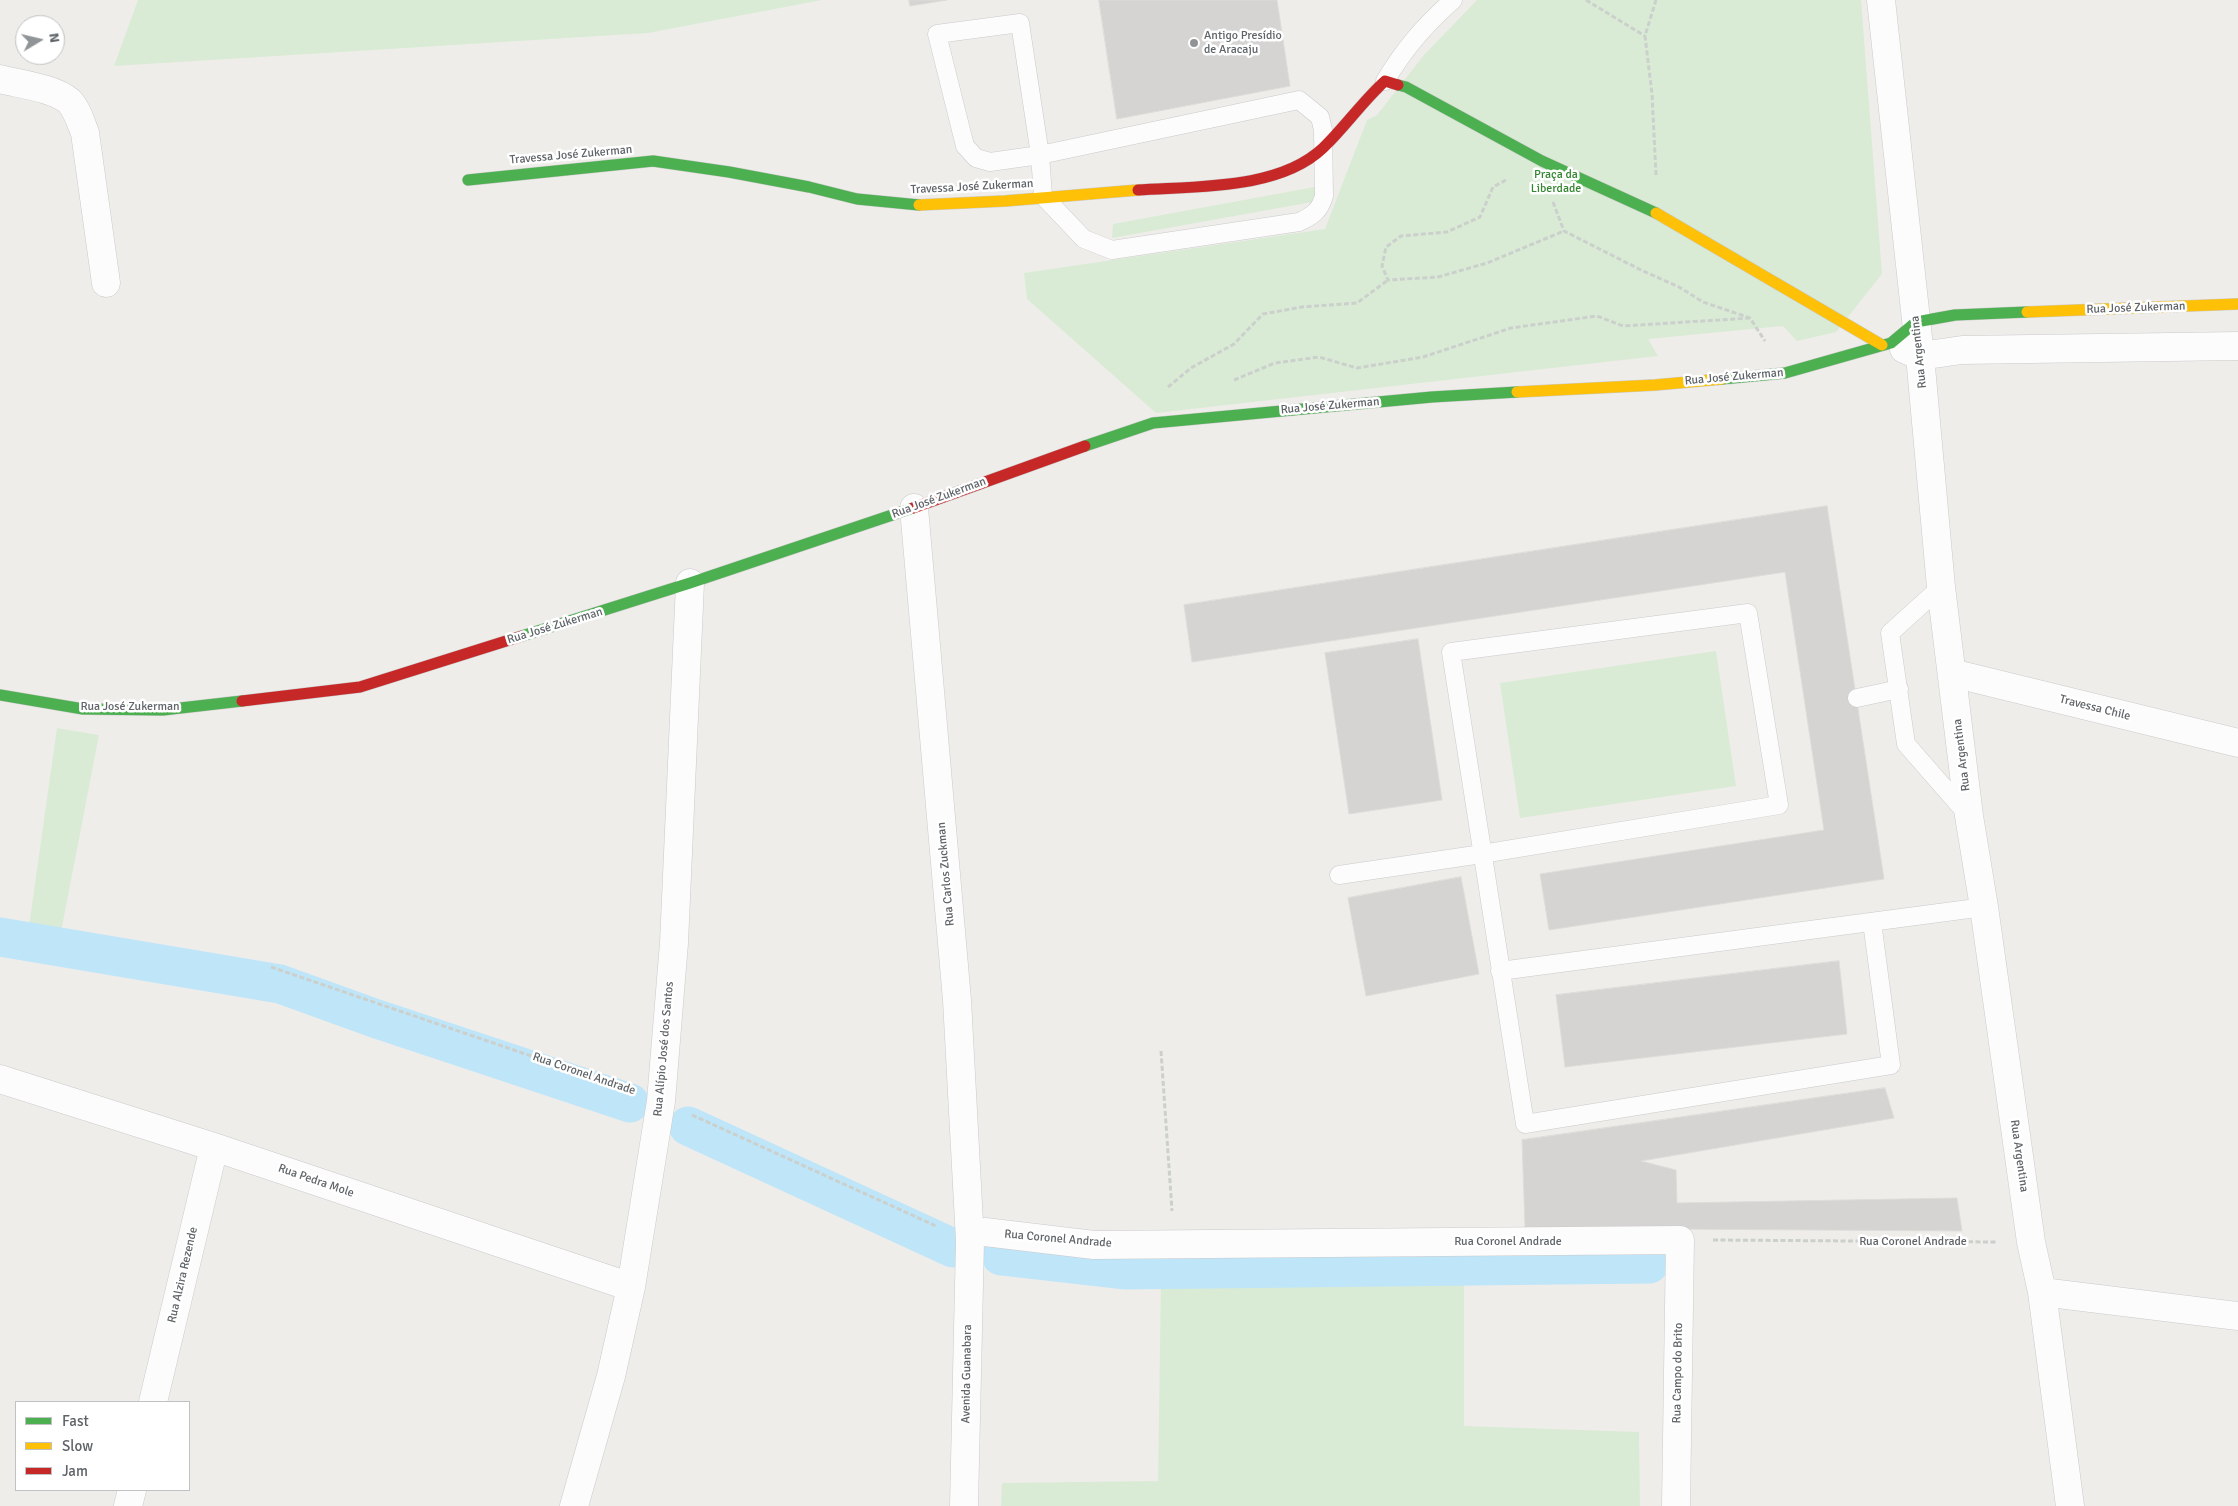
<!DOCTYPE html>
<html>
<head>
<meta charset="utf-8">
<style>
	body { margin:0 }
	#map { position:relative; width:2238px; height:1506px; overflow:hidden; background:#efedea; font-family:Signika,sans-serif }
	canvas { display:block }
	.legend { position:absolute; left:15px; top:1401px; width:175px; height:90px; box-sizing:border-box; background:#fff; border:1px solid #bfc1c3; margin:0; padding:6px 9px; list-style:none; font-size:15px; color:#5f6468 }
	.legend li { display:flex; align-items:center; gap:10px; height:25px }
	.legend b { width:25px; border:1px solid #bfc1c3 }
	.north { position:absolute; left:15px; top:15px; width:50px; height:50px; box-sizing:border-box; background:#fff; border:1px solid #bfc1c3; border-radius:50%; rotate:81deg; font-size:14px; font-weight:700; line-height:20px; text-align:center; color:#5f6468 }
	.north::after { content:''; display:block; margin:auto; width:18px; height:22px; background:#919496; clip-path:polygon(50% 0,100% 100%,50% 72%,0 100%) }
</style>
</head>
<body>
<div id="map">
<canvas width="2238" height="1506"></canvas>
<ul class="legend">
<li><b style="height:6px;background:#4caf50"></b>Fast</li>
<li><b style="height:6px;background:#ffc107"></b>Slow</li>
<li><b style="height:6px;background:#c62828"></b>Jam</li>
</ul>
<div class="north">N</div>
</div>
<script>
const ctx = document.querySelector('canvas').getContext('2d');
ctx.lineJoin = 'round';
function fillPath(path, color) { ctx.fillStyle = color; ctx.fill(path, 'evenodd'); }
function stroke(path, color, width, dash) { ctx.strokeStyle = color; ctx.lineWidth = width; ctx.lineCap = dash ? 'butt' : 'round'; ctx.setLineDash(dash || []); ctx.stroke(path); }
function write(font, color, halo, rows, align = 'center') {
  ctx.font = font + ' Signika,sans-serif'; ctx.lineWidth = 5; ctx.setLineDash([]); ctx.textBaseline = 'middle'; ctx.strokeStyle = halo; ctx.fillStyle = color; for (const [text, x, y, turn = 0] of rows) {
    ctx.save(); ctx.translate(x, y); ctx.rotate((+turn || 0) * Math.PI / 180); ctx.textAlign = isNaN(turn) ? turn : align; if (halo) ctx.strokeText(text, 0, 0); ctx.fillText(text, 0, 0); ctx.restore();
  }
}
fillPath(new Path2D(`
	M 138,0 L 822,0 L 648,33 L 114,66 Z
	M 1477,0 L 1861,0 L 1882,274 L 1836,332 L 1797,341 L 1783,326 L 1648,339 L 1658,356 L 1156,413 L 1027,299 L 1024,273 L 1325,229 L 1367,120 L 1377,115 L 1424,55 Z
	M 1320,186 L 1318,201 L 1112,238 L 1113,224 Z
	M 1716,651 L 1736,786 L 1520,818 L 1500,683 Z
	M 57,728 L 99,735 L 61,932 L 29,926 Z
	M 1161,1282 L 1464,1284 L 1464,1426 L 1639,1432 L 1640,1506 L 1001,1506 L 1002,1483 L 1158,1481 Z`), '#d9ebd5');
stroke(new Path2D(`
	M 0,937 L 280,984 L 374,1018 L 630,1103
	M 688,1126 L 953,1248
	M 1001,1256 L 1124,1270 L 1649,1264`), '#bfe5f9', 39);
const building = new Path2D(`
	M 909,0 L 947,0 L 910,6 Z
	M 1099,0 L 1277,0 L 1290,86 L 1117,119 Z
	M 1827,506 L 1884,879 L 1549,930 L 1540,874 L 1824,830 L 1785,572 L 1192,662 L 1184,605 Z
	M 1418,639 L 1442,800 L 1349,814 L 1325,653 Z
	M 1461,877 L 1479,974 L 1366,996 L 1348,898 Z
	M 1839,961 L 1847,1034 L 1565,1067 L 1556,995 Z
	M 1885,1088 L 1894,1118 L 1641,1161 L 1676,1170 L 1677,1203 L 1957,1198 L 1962,1231 L 1525,1228 L 1522,1140 Z`);
fillPath(building, '#d6d4d3');
stroke(building, '#dedcd9', 1);
const lane = new Path2D(`
	M 1020,23 L 1040,155 L 990,162 L 976,158 L 965,146 L 937,34 Z
	M 1385,81 C 1405,48 1424,26 1453,0
	M 1299,100 L 1320,117 L 1323,130 L 1324,196 C 1320,211 1312,216 1299,222 L 1112,250 L 1084,239 L 1043,196 L 1040,155 Z
	M 1941,587 L 1890,633 L 1906,744 L 1968,815
	M 1857,698 L 1899,689
	M 1339,875 L 1482,854 L 1779,805 L 1748,613 L 1451,652 C 1475,810 1500,967 1525,1124 L 1891,1065 L 1872,922
	M 1500,971 L 1984,907`);
const street = new Path2D(`
	M 1881,0 L 1920,356 L 1941,587 L 1969,816 L 1984,907 L 2031,1242 L 2042,1292 L 2070,1506
	M 0,79 C 19,84 54,88 69,101 C 77,109 81,123 85,133 L 106,283
	M 1904,349 L 1920,356 L 1962,350 L 2238,346
	M 914,508 L 957,1000 L 970,1241 L 964,1506
	M 1952,673 L 2238,743
	M 0,1079 L 214,1147 L 631,1287
	M 985,1232 L 1094,1245 L 1680,1240 L 1676,1506
	M 2042,1292 L 2238,1316
	M 153,1402 L 214,1147
	M 128,1506 L 132,1490
	M 574,1506 L 611,1376 L 631,1287 L 661,1101 L 674,943 L 690,583`);
const fast = new Path2D(`
	M 1398,85 L 1406,87 L 1542,161 L 1656,213
	M 468,180 L 653,161 L 729,172 L 809,187 L 857,199 L 919,205
	M 1722,379 L 1785,373 L 1891,343 L 1916,322 L 1955,315 L 2027,312
	M 1085,446 L 1153,423 L 1432,397 L 1517,392
	M 522,636 L 690,583 L 913,508
	M 0,695 L 83,709 L 163,710 L 242,701`);
const slow = new Path2D(`
	M 919,205 L 1005,201 L 1138,190
	M 1656,213 L 1882,345
	M 2027,312 L 2238,304
	M 1517,392 L 1655,385 L 1722,379`);
const jam = new Path2D(`
	M 1138,190 C 1195,186 1279,190 1323,148 C 1345,127 1362,102 1385,81 L 1398,85
	M 913,508 L 1085,446
	M 242,701 L 360,687 L 522,636`);
stroke(lane, '#c9caca', 19);
stroke(street, '#c9caca', 29);
stroke(fast, '#c9cac9', 12);
stroke(slow, '#c9cac9', 12);
stroke(jam, '#c9cac9', 12);
stroke(new Path2D(`
	M 1586,0 L 1645,36
	M 1656,175 L 1652,94 L 1645,36 L 1656,0
	M 1506,180 L 1493,187 L 1480,217 L 1447,232 L 1401,236 L 1386,247 L 1382,266 L 1388,280 L 1438,277 L 1487,263 L 1564,231
	M 1553,202 L 1564,231 L 1641,270 L 1679,287 L 1703,302 L 1750,318 L 1765,341
	M 1234,380 L 1275,363 L 1319,357 L 1357,368 L 1423,357 L 1511,328 L 1597,316 L 1623,326 L 1750,318
	M 1168,387 L 1191,368 L 1234,344 L 1263,314 L 1302,307 L 1357,303 L 1388,280
	M 271,967 L 628,1089
	M 1161,1051 L 1172,1211
	M 692,1115 L 936,1226
	M 1713,1240 L 1997,1242`), '#cbd0cc', 3, [5, 2.5]);
stroke(lane, '#fdfcfc', 18);
stroke(street, '#fdfcfc', 28);
stroke(fast, '#4caf50', 11);
stroke(slow, '#ffc107', 11);
stroke(jam, '#c62828', 11);
for (const [x, y, r, color] of [
	[1194,43,5,"#919496"]
]) { const dot = new Path2D(); dot.arc(x, y, r, 0, 2 * Math.PI); ctx.fillStyle = color; ctx.fill(dot); stroke(dot, '#fff', 2); }
write('12px', '#5f6468', '#fff', [
	["Antigo Presídio",1204,36],
	["de Aracaju",1204,50]
], 'left');
write('12px', '#5f6468', '#fff', [
	["Travessa José Zukerman",571,155,-5],
	["Travessa José Zukerman",972,187,-3],
	["Rua José Zukerman",2136,308,-2],
	["Rua Argentina",1919,352,-96],
	["Rua José Zukerman",1734,377,-5],
	["Rua José Zukerman",1330,406,-5],
	["Rua José Zukerman",939,498,-20],
	["Rua José Zukerman",555,626,-17],
	["Rua José Zukerman",130,707],
	["Travessa Chile",2095,708,14],
	["Rua Argentina",1962,755,-97],
	["Rua Carlos Zuckman",946,874,-95],
	["Rua Alípio José dos Santos",664,1049,-85],
	["Rua Coronel Andrade",584,1074,19],
	["Rua Argentina",2019,1156,82],
	["Rua Pedra Mole",316,1181,19],
	["Rua Coronel Andrade",1058,1239,5],
	["Rua Coronel Andrade",1508,1242],
	["Rua Coronel Andrade",1913,1242],
	["Rua Alzira Rezende",183,1275,-77],
	["Rua Campo do Brito",1678,1373,-89],
	["Avenida Guanabara",967,1374,-89]
]);
write('12px', '#348530', '#fff', [
	["Praça da",1556,175],
	["Liberdade",1556,189]
]);
</script>
</body>
</html>
